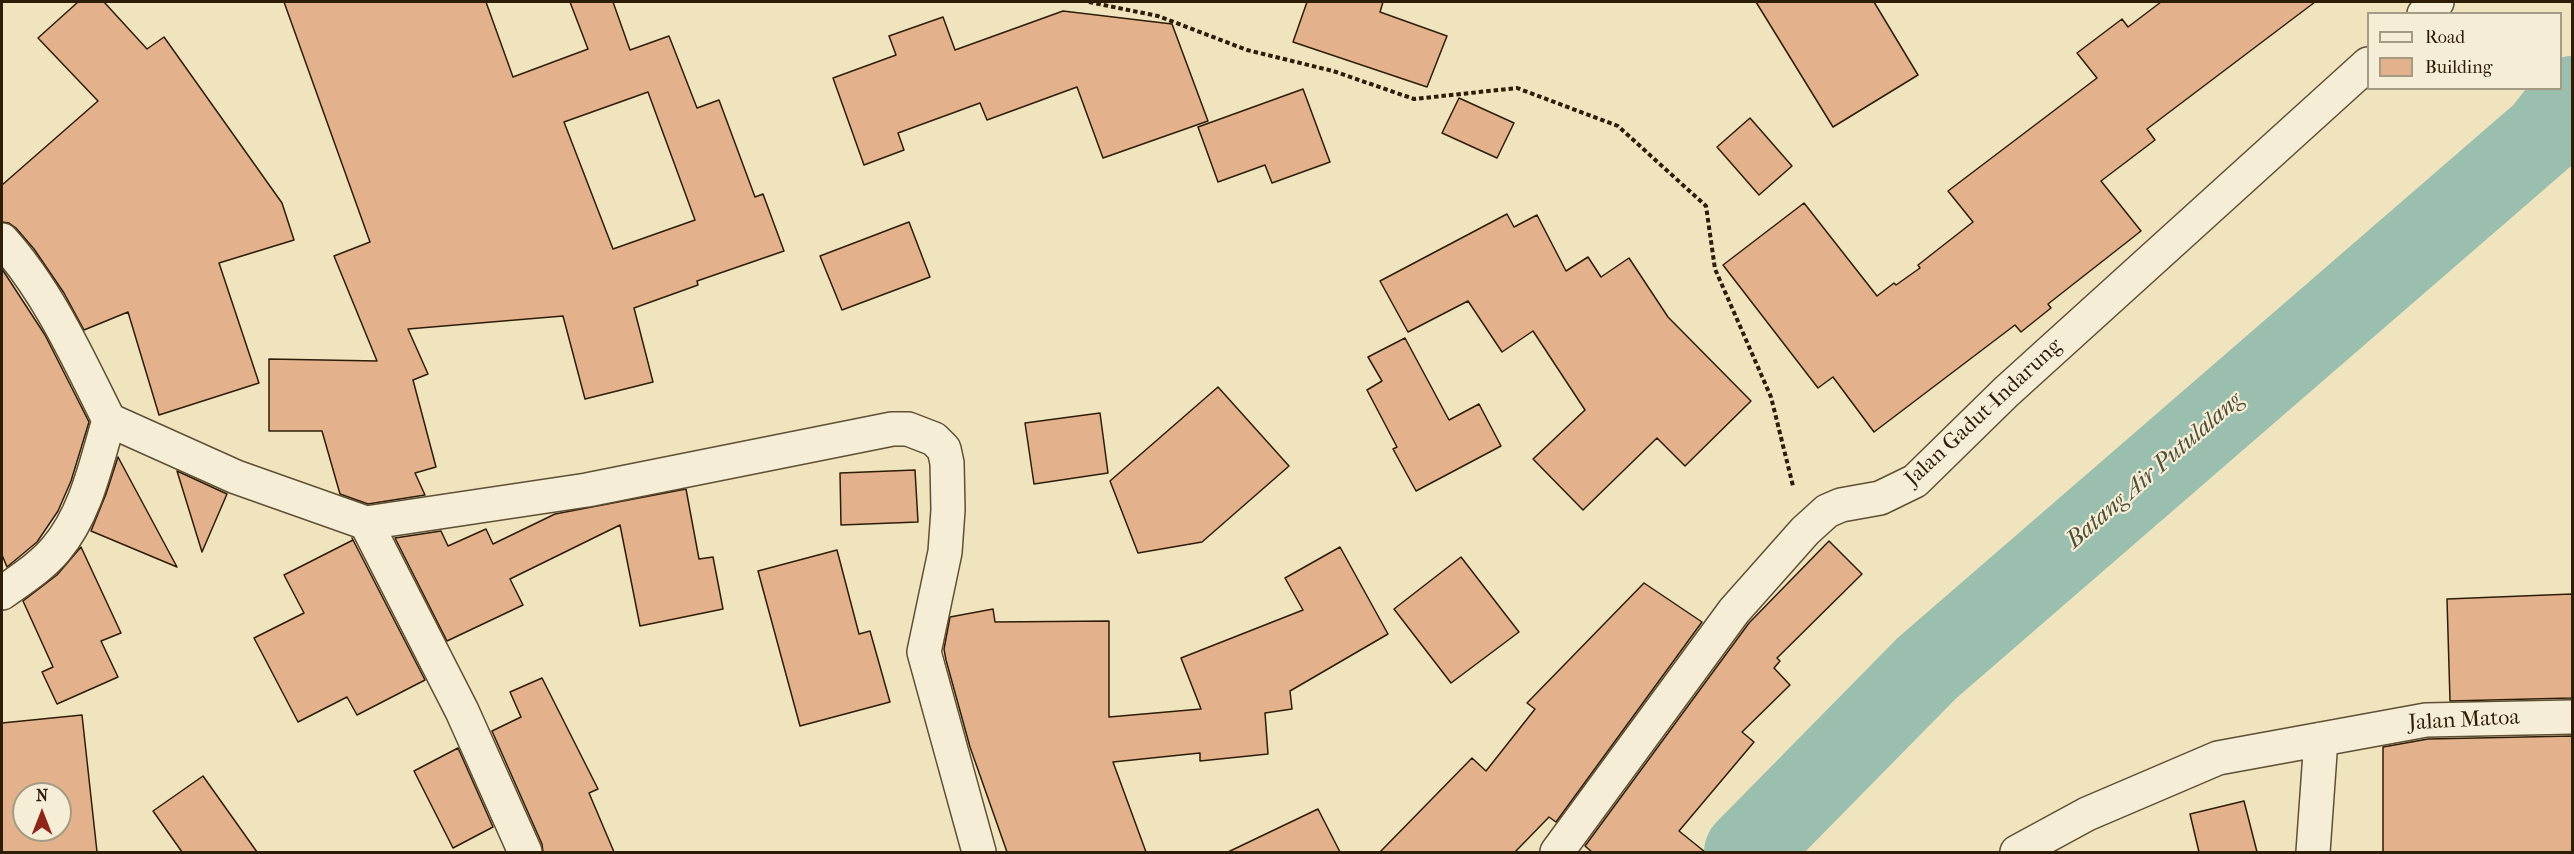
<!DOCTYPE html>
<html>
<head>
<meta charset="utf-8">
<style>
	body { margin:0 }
	#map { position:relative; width:2574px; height:854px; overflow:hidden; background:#f0e4bf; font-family:"IM FELL French Canon",serif }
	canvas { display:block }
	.frame { position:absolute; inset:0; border:3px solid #2d1d07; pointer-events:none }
	.legend { position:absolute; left:2367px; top:12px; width:195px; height:78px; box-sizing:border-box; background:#f5edd5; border:2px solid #a59a83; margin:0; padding:8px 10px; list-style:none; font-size:18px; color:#2d1d07 }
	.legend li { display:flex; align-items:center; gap:12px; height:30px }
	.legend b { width:30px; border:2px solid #a59a83 }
	.north { position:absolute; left:12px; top:782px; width:60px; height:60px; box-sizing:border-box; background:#f5edd5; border:2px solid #a59a83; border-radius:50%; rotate:0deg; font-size:16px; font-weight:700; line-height:24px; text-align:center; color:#2d1d07 }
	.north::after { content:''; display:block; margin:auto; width:21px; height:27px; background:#8f2418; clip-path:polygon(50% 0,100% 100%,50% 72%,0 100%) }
</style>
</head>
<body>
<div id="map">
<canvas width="2574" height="854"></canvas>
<div class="frame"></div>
<ul class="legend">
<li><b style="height:8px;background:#f5edd5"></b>Road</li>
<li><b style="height:16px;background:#e3b18c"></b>Building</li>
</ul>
<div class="north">N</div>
</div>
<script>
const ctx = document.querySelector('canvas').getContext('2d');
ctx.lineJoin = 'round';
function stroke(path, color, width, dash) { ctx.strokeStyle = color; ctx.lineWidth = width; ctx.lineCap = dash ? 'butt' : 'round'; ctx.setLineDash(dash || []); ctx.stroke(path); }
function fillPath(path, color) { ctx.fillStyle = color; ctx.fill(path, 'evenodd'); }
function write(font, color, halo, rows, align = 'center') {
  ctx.font = font + ' "IM FELL French Canon",serif'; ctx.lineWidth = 4.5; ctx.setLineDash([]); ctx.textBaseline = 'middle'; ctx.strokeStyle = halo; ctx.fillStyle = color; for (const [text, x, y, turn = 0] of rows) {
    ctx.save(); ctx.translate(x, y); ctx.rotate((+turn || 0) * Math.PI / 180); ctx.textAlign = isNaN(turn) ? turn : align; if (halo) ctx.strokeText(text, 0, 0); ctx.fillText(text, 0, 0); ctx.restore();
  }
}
stroke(new Path2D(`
	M 1746,852 L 1927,668 L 2544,134 L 2572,98`), '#9abfaf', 84);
const building = new Path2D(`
	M 78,2 L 104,2 L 147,49 L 164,37 L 282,203 L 294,240 L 219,263 L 259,383 L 159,415 L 128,312 L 84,330 L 64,293 L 34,249 L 16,228 L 9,223 L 2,222 L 2,185 L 98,101 L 38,38 Z
	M 284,2 L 486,2 L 513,77 L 588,49 L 570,2 L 613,2 L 630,50 L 669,36 L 697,108 L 719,100 L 755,197 L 763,194 L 784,251 L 697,281 L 698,285 L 634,308 L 653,382 L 585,399 L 563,316 L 408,329 L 428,374 L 413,380 L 436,467 L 415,473 L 425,495 L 368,504 L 340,494 L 322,431 L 269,431 L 269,359 L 377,361 L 334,256 L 370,242 ZM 648,92 L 695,220 L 613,249 L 564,122 Z
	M 1307,2 L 1383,2 L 1380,12 L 1447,36 L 1427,87 L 1293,42 Z
	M 1756,2 L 1874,2 L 1918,75 L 1833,127 Z
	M 2161,2 L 2315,2 L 2147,129 L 2155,140 L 2101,181 L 2141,231 L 2048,304 L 2051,308 L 2021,332 L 2015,325 L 1874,432 L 1833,377 L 1818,388 L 1723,265 L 1804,203 L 1877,296 L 1894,283 L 1896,285 L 1920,268 L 1918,265 L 1973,222 L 1948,191 L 2097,78 L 2077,53 L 2122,19 L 2128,27 Z
	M 1063,11 L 1172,24 L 1208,121 L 1103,158 L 1077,87 L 987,120 L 980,103 L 898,133 L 904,150 L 864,165 L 833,78 L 896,55 L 889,36 L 943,17 L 955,50 Z
	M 1303,89 L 1330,162 L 1272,183 L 1265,165 L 1218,182 L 1198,127 Z
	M 1459,98 L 1514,123 L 1497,158 L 1442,133 Z
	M 1750,118 L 1792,166 L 1759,195 L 1717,147 Z
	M 1507,214 L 1514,227 L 1537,215 L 1566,271 L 1588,257 L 1601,277 L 1629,258 L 1668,317 L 1751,401 L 1685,466 L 1657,438 L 1583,510 L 1533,459 L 1585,410 L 1533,331 L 1502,352 L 1468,301 L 1408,332 L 1380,281 Z
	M 909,222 L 930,277 L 842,310 L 820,256 Z
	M 2,269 L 45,335 L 89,422 L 71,481 L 58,511 L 37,542 L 7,567 L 2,555 Z
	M 1405,338 L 1449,420 L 1479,404 L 1501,446 L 1416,491 L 1393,449 L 1397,447 L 1367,390 L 1382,381 L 1368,357 Z
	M 1218,387 L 1289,466 L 1202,542 L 1138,553 L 1110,481 Z
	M 1100,413 L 1108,473 L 1034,484 L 1025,423 Z
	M 118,457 L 177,567 L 91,531 L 106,494 Z
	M 915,470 L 918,522 L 841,525 L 840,473 Z
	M 177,471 L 227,494 L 202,552 Z
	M 686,489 L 699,559 L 713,557 L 723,609 L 640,626 L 620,525 L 510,579 L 523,605 L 447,641 L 395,538 L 441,531 L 448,546 L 486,529 L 493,544 L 555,514 Z
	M 352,538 L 425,680 L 357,715 L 347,697 L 298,722 L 254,638 L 304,613 L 284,575 L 353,540 Z
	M 1829,541 L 1862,574 L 1777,658 L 1780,661 L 1774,668 L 1790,685 L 1742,732 L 1754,742 L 1679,831 L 1705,852 L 1592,852 L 1585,846 L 1749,623 Z
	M 81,547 L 121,633 L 101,641 L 118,677 L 57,704 L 42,672 L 53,667 L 23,601 L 57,575 Z
	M 1340,547 L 1388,634 L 1290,691 L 1292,709 L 1265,713 L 1268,754 L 1200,761 L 1200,753 L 1113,762 L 1146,852 L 1007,852 L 970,747 L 946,660 L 944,649 L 950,617 L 993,609 L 995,622 L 1109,621 L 1109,717 L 1201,709 L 1181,658 L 1303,610 L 1285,578 Z
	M 837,550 L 859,634 L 870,631 L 890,702 L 800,726 L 758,571 Z
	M 1461,557 L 1519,632 L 1451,683 L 1394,609 Z
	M 1644,583 L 1702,622 L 1556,822 L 1549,817 L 1515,852 L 1380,852 L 1472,758 L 1486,771 L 1535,709 L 1527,703 Z
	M 2572,594 L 2572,698 L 2450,701 L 2447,599 Z
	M 542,678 L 598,789 L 589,793 L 614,852 L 543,852 L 542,844 L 492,731 L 521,717 L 510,692 Z
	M 82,715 L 97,852 L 2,852 L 2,723 ZM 24,794 L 60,794 L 60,830 L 24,830 Z
	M 2572,736 L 2572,852 L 2383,852 L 2383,747 L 2428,739 Z
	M 458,748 L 493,827 L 453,848 L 414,771 Z
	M 203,776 L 257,852 L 182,852 L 153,811 Z
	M 2244,801 L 2257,852 L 2199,852 L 2190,814 Z
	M 1318,809 L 1340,852 L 1228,852 Z`);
fillPath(building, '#e3b18c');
stroke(building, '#2d1d07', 1.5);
const street = new Path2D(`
	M 2424,14 L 2437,2
	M 2,240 C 48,291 78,358 109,420 C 96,463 86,514 56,549 C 41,567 20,580 2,593
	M 109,420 L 236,477 L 366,523 L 587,490 L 892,429 L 908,429 L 934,439 L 944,449 L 947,463 L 948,510 L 945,552 L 924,652 L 979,852
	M 366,523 L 462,711 L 525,852
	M 1557,852 L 1734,611 L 1805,531 L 1827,511 L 1841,505 L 1880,498 L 1915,481 L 2006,392 L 2368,64
	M 2017,852 L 2087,814 L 2218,758 L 2426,720 L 2572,717
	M 2313,852 L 2321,739`);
stroke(street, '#5e4f35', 36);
stroke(new Path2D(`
	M 1089,2 L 1158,16 L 1247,50 L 1333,71 L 1414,99 L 1517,88 L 1618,126 L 1706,206 L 1715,269 L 1771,397 L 1793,486`), '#2d1d07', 4, [4.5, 3]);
stroke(street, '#f5edd5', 33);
write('22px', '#2d1d07', '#f5edd5', [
	["Jalan Gadut-Indarung",1984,413,-43],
	["Jalan Matoa",2464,721,-3]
]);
write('italic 24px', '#4e4e39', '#f5edd5', [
	["Batang Air Putulalang",2155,471,-41]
]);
</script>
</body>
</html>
